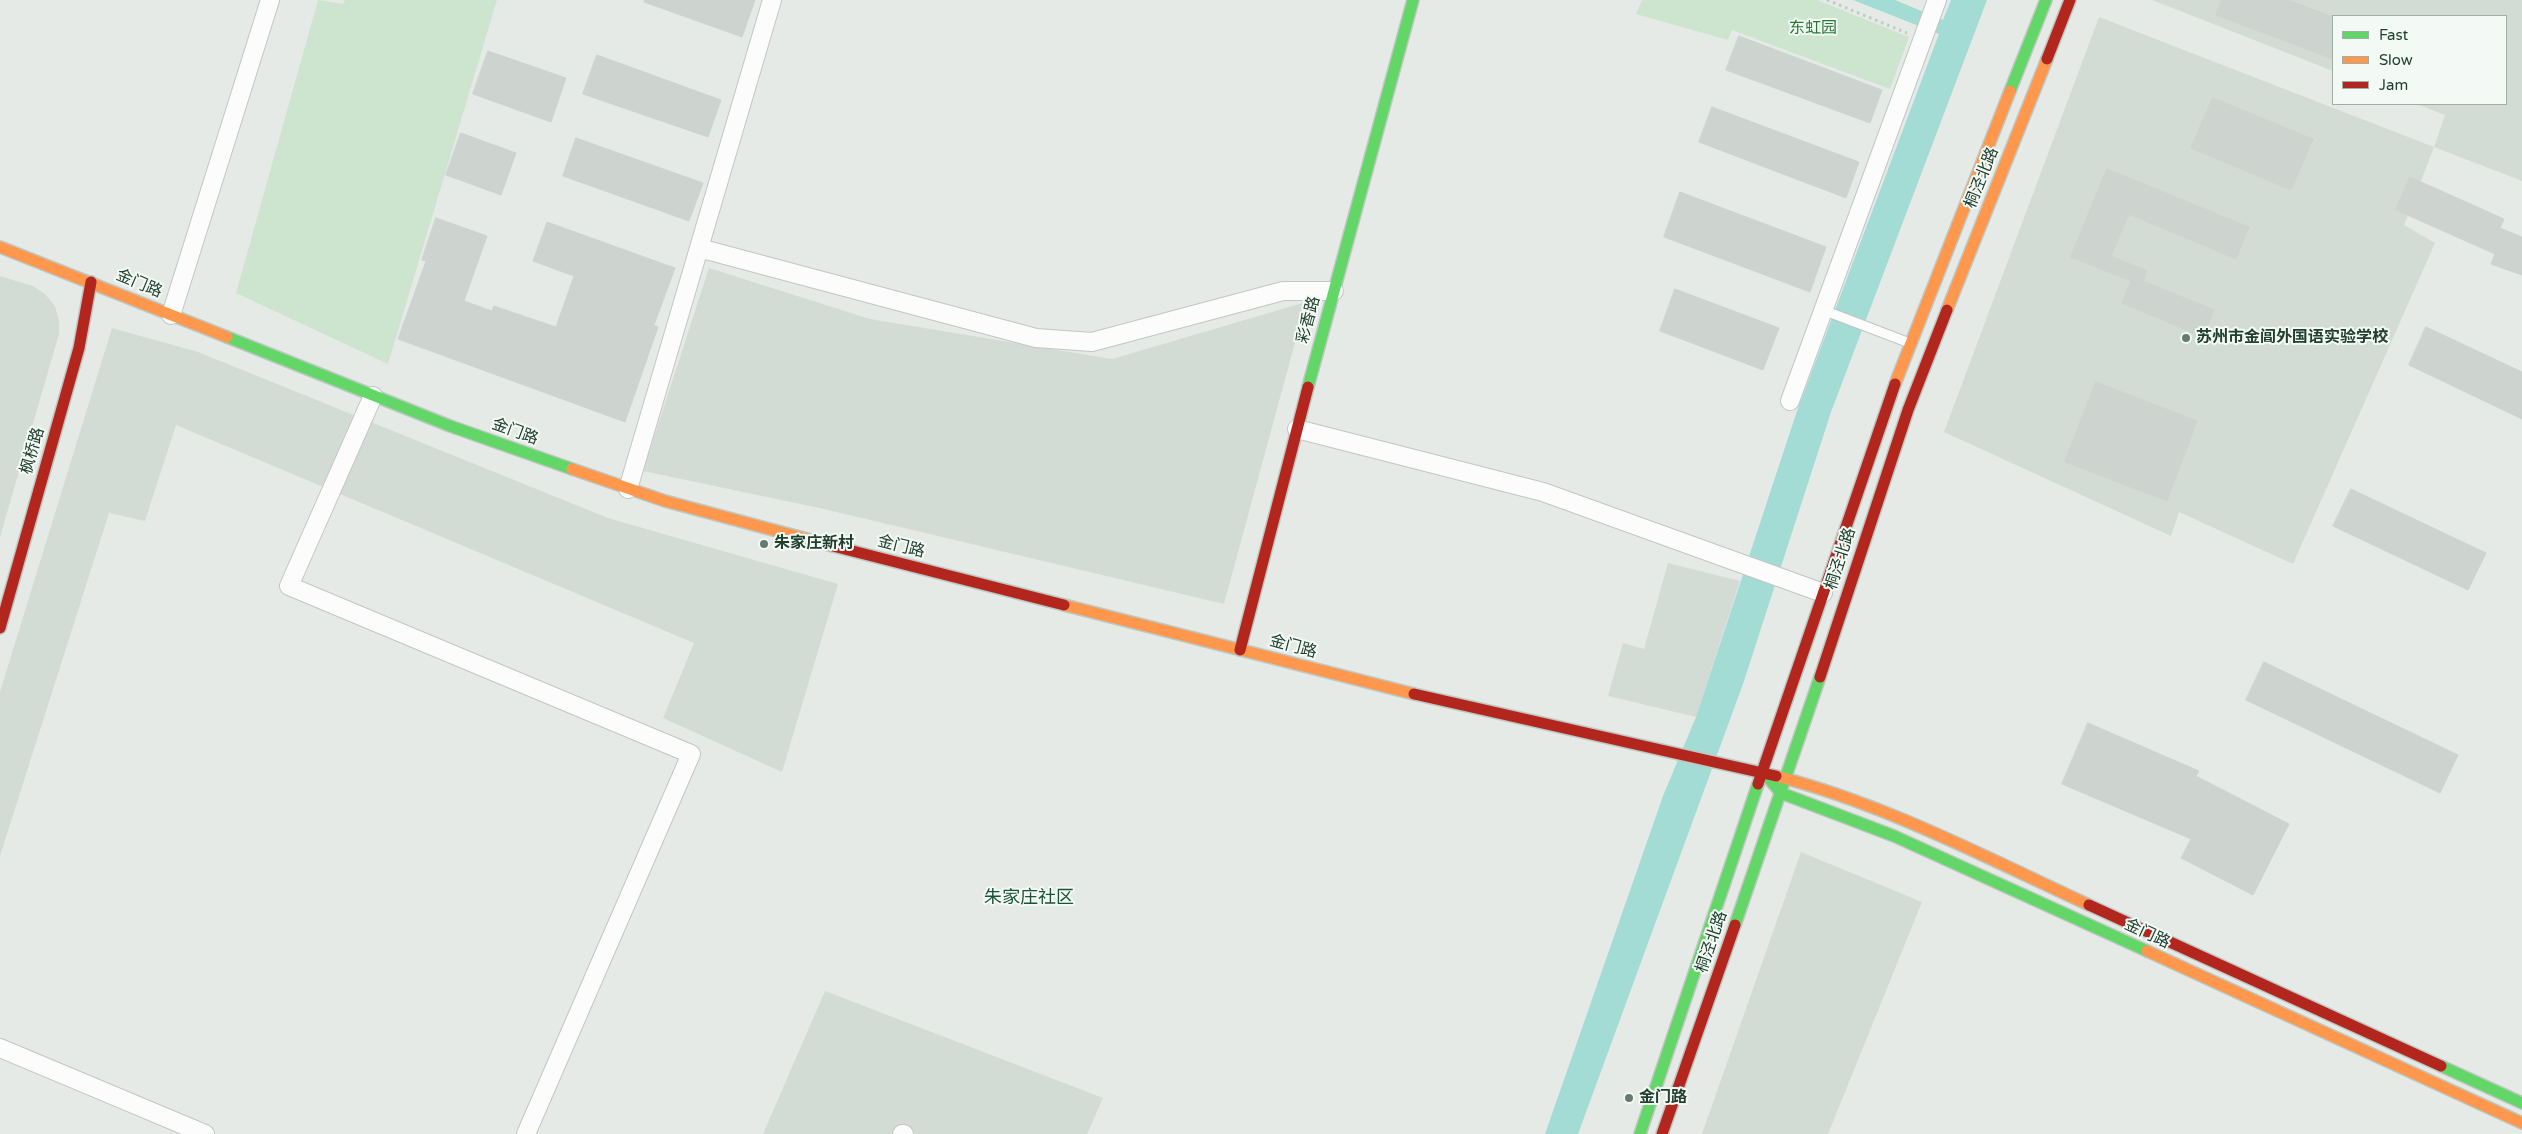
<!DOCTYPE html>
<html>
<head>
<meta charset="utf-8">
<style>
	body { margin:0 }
	#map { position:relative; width:2522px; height:1134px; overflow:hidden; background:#e5eae6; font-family:"Varela Round",sans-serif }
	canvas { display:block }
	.legend { position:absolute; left:2332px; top:15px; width:175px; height:90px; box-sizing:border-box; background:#f3f9f4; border:1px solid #9fafa5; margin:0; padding:6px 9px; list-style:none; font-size:15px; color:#213f2f }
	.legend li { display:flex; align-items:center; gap:10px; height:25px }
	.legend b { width:25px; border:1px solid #9fafa5 }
</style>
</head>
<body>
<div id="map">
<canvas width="2522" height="1134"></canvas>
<ul class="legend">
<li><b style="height:6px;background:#63d668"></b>Fast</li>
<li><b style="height:6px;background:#ff974d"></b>Slow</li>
<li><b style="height:6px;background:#b3261e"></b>Jam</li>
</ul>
</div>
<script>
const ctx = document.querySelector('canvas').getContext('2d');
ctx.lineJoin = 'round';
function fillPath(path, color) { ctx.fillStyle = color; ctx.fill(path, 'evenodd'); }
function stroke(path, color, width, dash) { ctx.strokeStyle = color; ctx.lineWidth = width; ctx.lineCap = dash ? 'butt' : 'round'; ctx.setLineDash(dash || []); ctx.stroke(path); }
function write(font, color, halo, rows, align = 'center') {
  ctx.font = font + ' "Varela Round","Noto Sans SC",sans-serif'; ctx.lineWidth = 4; ctx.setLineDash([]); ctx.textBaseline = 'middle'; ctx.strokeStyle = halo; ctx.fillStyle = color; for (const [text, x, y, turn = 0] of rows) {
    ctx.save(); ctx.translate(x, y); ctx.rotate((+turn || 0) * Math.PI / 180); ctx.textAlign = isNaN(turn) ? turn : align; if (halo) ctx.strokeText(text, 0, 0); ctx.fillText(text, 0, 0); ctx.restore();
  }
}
fillPath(new Path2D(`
	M 2152,0 L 2522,0 L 2522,181 L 2434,147 L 2404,225 L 2435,243 L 2293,564 L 2179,512 L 2171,536 L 1944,432 L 2099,17 L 2434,147 L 2445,115 L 2416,104 L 2506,104 L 2506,16 L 2333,16 L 2333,71 Z
	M 709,268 L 870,319 L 1112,359 L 1306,302 L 1224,604 L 824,509 L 643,471 Z
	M 0,276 L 33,286 L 45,294 L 55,306 L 59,321 L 59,334 L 0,537 Z
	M 112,328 L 198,352 L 608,518 L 838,584 L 782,772 L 663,718 L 694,643 L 176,425 L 145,521 L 109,513 L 0,856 L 0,692 Z
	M 1668,563 L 1740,581 L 1696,717 L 1608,696 L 1623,643 L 1644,649 Z
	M 1801,852 L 1922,902 L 1828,1134 L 1702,1134 Z
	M 825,991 L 1103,1098 L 1087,1134 L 763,1134 Z`), '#d2dcd5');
fillPath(new Path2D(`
	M 318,0 L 343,4 L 345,0 L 497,0 L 388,364 L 236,293 Z
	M 1642,0 L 1817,0 L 1909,37 L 1890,89 L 1732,30 L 1728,40 L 1636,14 Z`), '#cde4ce');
fillPath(new Path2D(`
	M 1853,0 L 1895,0 L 1943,20 L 1951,0 L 1987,0 L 1831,412 L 1743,684 L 1578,1134 L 1545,1134 L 1663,796 L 1696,717 L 1797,411 L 1939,34 Z`), '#a3dbd5');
const building = new Path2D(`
	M 645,0 L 755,0 L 742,37 L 644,2 Z
	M 2222,0 L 2288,0 L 2333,17 L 2333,59 L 2216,15 Z
	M 1739,36 L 1882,90 L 1870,123 L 1726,70 Z
	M 488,51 L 566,78 L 551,122 L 473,94 Z
	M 597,55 L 721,100 L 708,137 L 583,94 Z
	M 2213,98 L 2313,139 L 2291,190 L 2191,148 Z
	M 1712,107 L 1859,162 L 1846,198 L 1699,142 Z
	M 461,133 L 516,153 L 501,195 L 446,175 Z
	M 576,138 L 703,183 L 689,221 L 563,176 Z
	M 2107,169 L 2249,227 L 2236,259 L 2129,214 L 2111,256 L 2147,271 L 2143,281 L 2214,310 L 2203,337 L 2122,303 L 2131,281 L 2071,257 Z
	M 2410,177 L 2504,219 L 2500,228 L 2522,237 L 2522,275 L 2491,264 L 2495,254 L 2396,210 Z
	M 1680,192 L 1826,247 L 1810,292 L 1664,237 Z
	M 436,218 L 487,236 L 464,301 L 492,311 L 494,306 L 556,327 L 574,276 L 533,261 L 547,222 L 675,268 L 654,325 L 658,327 L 625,422 L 398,339 L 426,261 L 422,260 Z
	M 1675,289 L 1779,328 L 1763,370 L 1660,331 Z
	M 2426,327 L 2522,372 L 2522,419 L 2409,365 Z
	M 2096,382 L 2197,421 L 2167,501 L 2065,462 Z
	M 2351,489 L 2486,553 L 2468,590 L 2333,526 Z
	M 2264,662 L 2458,755 L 2440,793 L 2246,700 Z
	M 2088,723 L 2199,771 L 2196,776 L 2289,824 L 2253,895 L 2181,858 L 2191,839 L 2062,784 Z`);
fillPath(building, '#cdd3cf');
stroke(building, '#cdd3cf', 1);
const lane = new Path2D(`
	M 1823,310 L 1907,342`);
const street = new Path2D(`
	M 699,248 L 1036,338 L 1092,342 L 1283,291 L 1334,291
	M 171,315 L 270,0
	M 373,396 L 289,586 L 691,754 L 526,1134
	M 1790,401 L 1937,0
	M 1297,429 L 1543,492 L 1823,593
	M 628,489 L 772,0
	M 0,1048 L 205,1134
	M 902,1134 L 904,1134`);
const fast = new Path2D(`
	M 2010,91 L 2046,0
	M 227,337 L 450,426 L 572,469
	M 1308,387 L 1413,0
	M 1770,780 L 1781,793 L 1894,836 L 2147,951
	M 1735,925 L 1820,677
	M 2441,1066 L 2522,1103
	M 1640,1134 L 1758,784`);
const slow = new Path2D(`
	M 0,247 L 227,337
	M 1947,310 L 2047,59
	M 1895,384 L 2010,91
	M 572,469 L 665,501 L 833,546
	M 1064,605 L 1414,694
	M 1776,776 C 1885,804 1987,858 2089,905
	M 2147,951 L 2522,1123`);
const jam = new Path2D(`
	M 2047,59 L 2070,0
	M 833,546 L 1064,605
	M 0,628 L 79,348 L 91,282
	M 1240,650 L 1308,387
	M 1820,677 L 1908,410 L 1947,310
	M 1414,694 L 1776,776
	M 1758,784 L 1895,384
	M 2089,905 L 2441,1066
	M 1662,1134 L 1735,925`);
stroke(lane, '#c2c7c3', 11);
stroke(street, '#c2c7c3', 20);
stroke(fast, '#bec7c2', 14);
stroke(slow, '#bec7c2', 14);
stroke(jam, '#bec7c2', 14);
stroke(new Path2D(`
	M 1827,0 L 1907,33`), '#c1cac4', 3, [2.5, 4]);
stroke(lane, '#fbfcfb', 9);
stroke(street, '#fbfcfb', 18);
stroke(fast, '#63d668', 11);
stroke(slow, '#ff974d', 11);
stroke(jam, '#b3261e', 11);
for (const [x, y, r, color] of [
	[2186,338,5,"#667b6f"],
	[764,544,5,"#667b6f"],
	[1629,1098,5,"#667b6f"]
]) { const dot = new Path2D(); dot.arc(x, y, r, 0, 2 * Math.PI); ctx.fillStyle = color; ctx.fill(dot); stroke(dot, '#f3f9f4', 2); }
write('16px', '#287933', '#f3f9f4', [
	["东虹园",1813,29]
]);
write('16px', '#213f2f', '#f3f9f4', [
	["桐泾北路",1982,178,-68],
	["金门路",139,284,23],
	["彩香路",1309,320,-75],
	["金门路",515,432,20],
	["枫桥路",33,451,-74],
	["金门路",901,547,14],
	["桐泾北路",1841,559,-72],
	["金门路",1293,647,15],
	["金门路",2147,934,25],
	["桐泾北路",1712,942,-71]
]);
write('bold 16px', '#213f2f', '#f3f9f4', [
	["苏州市金阊外国语实验学校",2196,338],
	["朱家庄新村",774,544],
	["金门路",1639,1098]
], 'left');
write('18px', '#1b5337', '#f3f9f4', [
	["朱家庄社区",1029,898]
]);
</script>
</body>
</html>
